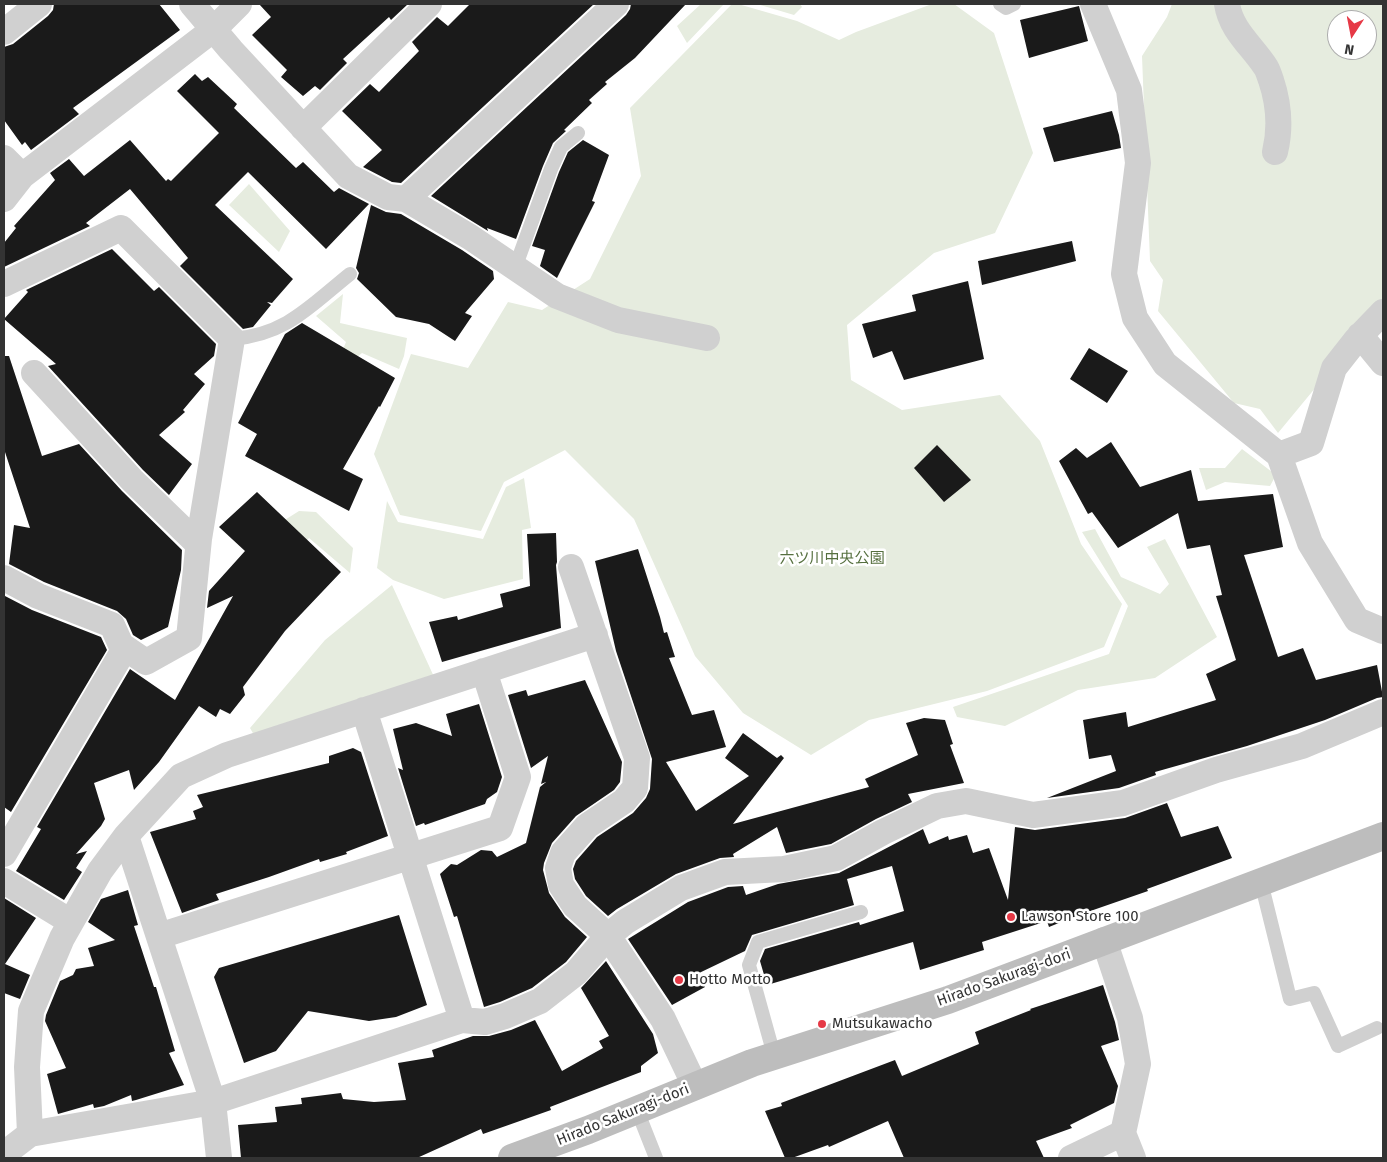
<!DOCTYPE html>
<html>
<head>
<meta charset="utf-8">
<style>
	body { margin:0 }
	#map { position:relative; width:1387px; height:1162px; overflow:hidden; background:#fff; font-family:"Fira Sans",sans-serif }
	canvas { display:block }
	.frame { position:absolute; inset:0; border:5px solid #333; pointer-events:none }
	.north { position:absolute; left:1327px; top:10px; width:50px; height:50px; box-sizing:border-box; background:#fff; border:1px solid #adadad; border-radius:50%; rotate:191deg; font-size:14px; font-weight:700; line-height:20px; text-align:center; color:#333 }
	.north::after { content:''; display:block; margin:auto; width:18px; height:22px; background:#e63946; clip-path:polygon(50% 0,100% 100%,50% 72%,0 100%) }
</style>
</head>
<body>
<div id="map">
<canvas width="1387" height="1162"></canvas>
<div class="frame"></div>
<div class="north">N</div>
</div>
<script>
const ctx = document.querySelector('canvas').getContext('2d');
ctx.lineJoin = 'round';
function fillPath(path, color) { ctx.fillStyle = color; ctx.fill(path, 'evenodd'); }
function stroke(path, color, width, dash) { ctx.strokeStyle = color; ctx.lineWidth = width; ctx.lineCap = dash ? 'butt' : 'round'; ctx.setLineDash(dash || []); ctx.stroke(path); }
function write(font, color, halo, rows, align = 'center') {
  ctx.font = font + ' "Fira Sans","Noto Sans JP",sans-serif'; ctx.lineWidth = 5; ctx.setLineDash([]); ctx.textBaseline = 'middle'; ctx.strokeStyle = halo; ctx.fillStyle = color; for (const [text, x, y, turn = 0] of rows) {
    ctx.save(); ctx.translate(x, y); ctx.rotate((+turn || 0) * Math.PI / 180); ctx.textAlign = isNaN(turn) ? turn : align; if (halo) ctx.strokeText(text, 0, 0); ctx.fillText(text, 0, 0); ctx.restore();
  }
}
fillPath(new Path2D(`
	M 701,4 L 724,4 L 687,43 L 677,26 Z
	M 732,4 L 738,4 L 797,21 L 839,40 L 856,32 L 932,4 L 954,4 L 994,33 L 1033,153 L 995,233 L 934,253 L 847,325 L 851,380 L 902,410 L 1000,395 L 1040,441 L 1081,544 L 1122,604 L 1104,647 L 987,691 L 869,720 L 811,755 L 743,713 L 695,656 L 634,519 L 565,450 L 504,482 L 481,531 L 400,515 L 374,454 L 411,354 L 468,368 L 508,302 L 542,310 L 590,279 L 641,176 L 630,108 Z
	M 757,4 L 800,4 L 802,7 L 794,15 Z
	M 1172,4 L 1383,4 L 1383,306 L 1278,433 L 1260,409 L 1234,403 L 1158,311 L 1163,280 L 1150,261 L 1142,56 L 1167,17 ZM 1337,20 L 1367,20 L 1367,50 L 1337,50 Z
	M 249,184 L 290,231 L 279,252 L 229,205 Z
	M 343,294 L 340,323 L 407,338 L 404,356 L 399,369 L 362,353 L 356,358 L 342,352 L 346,342 L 316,316 Z
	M 1242,449 L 1276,475 L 1270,486 L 1225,482 L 1206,490 L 1199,468 L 1225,468 Z
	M 524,478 L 531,528 L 522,530 L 523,579 L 444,599 L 393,580 L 377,568 L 387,501 L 398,522 L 483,539 L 506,487 Z
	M 299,511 L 316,512 L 353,548 L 350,573 L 309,538 L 274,577 L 280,523 Z
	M 1095,529 L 1121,577 L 1160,594 L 1169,584 L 1147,547 L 1165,539 L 1217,637 L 1155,678 L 1078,690 L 1005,726 L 957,717 L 953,707 L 1109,654 L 1128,606 L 1082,532 Z
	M 392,585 L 435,679 L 254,735 L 250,728 L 325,640 Z`), '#e6ecdf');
fillPath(new Path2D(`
	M 54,4 L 159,4 L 180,30 L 73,108 L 79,114 L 31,150 L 25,142 L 22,145 L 4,120 L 4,47 L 13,44 L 48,16 L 53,10 Z
	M 259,4 L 408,4 L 391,20 L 389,17 L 343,59 L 347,63 L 320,90 L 315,86 L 303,96 L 281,77 L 287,70 L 252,35 L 271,17 Z
	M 470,4 L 594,4 L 401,183 L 392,182 L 363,167 L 382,150 L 342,111 L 370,84 L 379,92 L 419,51 L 412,42 L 437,17 L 448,26 Z
	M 631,4 L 686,4 L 635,58 L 605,82 L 607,84 L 589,100 L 592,103 L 564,130 L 566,131 L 553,143 L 543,166 L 516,239 L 487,228 L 488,231 L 431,196 L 626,15 L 630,9 Z
	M 1079,6 L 1088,41 L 1029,58 L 1020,20 Z
	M 195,74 L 202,81 L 208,77 L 237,104 L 234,108 L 296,168 L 303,162 L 334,192 L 339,188 L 369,204 L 326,249 L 248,172 L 215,205 L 293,279 L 272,303 L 267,302 L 271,305 L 253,327 L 243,329 L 180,266 L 188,258 L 130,189 L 86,223 L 90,226 L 4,267 L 4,243 L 16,228 L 14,226 L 55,180 L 50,173 L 69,159 L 84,176 L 130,140 L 166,181 L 168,179 L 171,181 L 219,133 L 177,91 Z
	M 1112,111 L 1119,135 L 1121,148 L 1054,162 L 1043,128 Z
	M 583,140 L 609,155 L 592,201 L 595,202 L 557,278 L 540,266 L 545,250 L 532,246 L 559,172 L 568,152 Z
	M 371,205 L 386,212 L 401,214 L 462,250 L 493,271 L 494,279 L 465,313 L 472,316 L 455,341 L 429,324 L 396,317 L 357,279 L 359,273 L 356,268 Z
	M 1072,241 L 1076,261 L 982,285 L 978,261 Z
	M 112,249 L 154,291 L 159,287 L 216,344 L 214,356 L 194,374 L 205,384 L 183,410 L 185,412 L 159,435 L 192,464 L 169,495 L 143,470 L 48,366 L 56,364 L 4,319 L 28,292 L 26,290 Z
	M 968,281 L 984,359 L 904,380 L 892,351 L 873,358 L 862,324 L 916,311 L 912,295 Z
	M 302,323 L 395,378 L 380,407 L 379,406 L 343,469 L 363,479 L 349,511 L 245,456 L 257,434 L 238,423 L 285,334 Z
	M 1089,348 L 1128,371 L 1107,403 L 1070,379 Z
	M 4,356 L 9,356 L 42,456 L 79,444 L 122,491 L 182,550 L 181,570 L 168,627 L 141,640 L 133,635 L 126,619 L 117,611 L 44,582 L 9,564 L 14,525 L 30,528 L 4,449 Z
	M 1111,442 L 1140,487 L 1191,470 L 1198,501 L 1273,494 L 1283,547 L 1244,555 L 1278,657 L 1303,648 L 1316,680 L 1377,665 L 1383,697 L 1377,698 L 1325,720 L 1247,746 L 1155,772 L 1156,775 L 1119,788 L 1047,798 L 1116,771 L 1111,755 L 1089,759 L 1083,720 L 1126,712 L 1128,727 L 1216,700 L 1206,674 L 1236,660 L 1216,596 L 1222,595 L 1210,545 L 1187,549 L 1178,513 L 1118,548 L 1092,512 L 1088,514 L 1059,461 L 1076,448 L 1087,458 Z
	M 937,445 L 971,480 L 944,502 L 914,468 Z
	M 257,492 L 341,572 L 285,631 L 243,687 L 245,695 L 230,714 L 220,709 L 216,717 L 199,706 L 159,762 L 134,790 L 129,770 L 94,783 L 105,819 L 101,826 L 76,854 L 87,851 L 76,868 L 82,872 L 64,900 L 16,871 L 41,829 L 37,827 L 130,669 L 175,700 L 233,596 L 207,608 L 209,591 L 245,551 L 219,527 Z
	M 556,533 L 557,562 L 556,565 L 561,628 L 442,662 L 429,622 L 457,616 L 458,620 L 503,607 L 500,594 L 530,586 L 527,534 Z
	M 638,549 L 660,617 L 664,633 L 667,632 L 675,657 L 669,658 L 692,715 L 714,710 L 726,747 L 666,762 L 696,811 L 749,776 L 725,758 L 743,733 L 777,758 L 781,755 L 784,758 L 733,824 L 869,787 L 865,779 L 918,755 L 906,723 L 924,718 L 945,720 L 953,744 L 950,745 L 964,783 L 908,794 L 912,802 L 876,819 L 831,844 L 786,853 L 777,827 L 733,854 L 734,857 L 720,858 L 676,874 L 617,909 L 608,916 L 586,896 L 575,879 L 573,869 L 576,861 L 597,837 L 633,813 L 646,798 L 650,789 L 652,759 L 616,651 L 595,561 Z
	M 5,596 L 32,610 L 101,637 L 107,650 L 11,812 L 4,807 Z
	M 585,680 L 622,762 L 620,782 L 614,790 L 576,816 L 552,843 L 544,863 L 543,870 L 549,893 L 565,917 L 587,937 L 566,962 L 532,988 L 500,1002 L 484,1007 L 457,916 L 454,917 L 440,874 L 451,864 L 457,865 L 481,850 L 492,851 L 497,857 L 526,843 L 540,787 L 546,782 L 541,784 L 548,756 L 531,768 L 508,695 L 526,690 L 528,696 Z
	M 479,704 L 502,777 L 497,792 L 487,799 L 485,804 L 425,825 L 424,823 L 416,826 L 398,768 L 403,770 L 393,729 L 416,723 L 452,736 L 446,714 Z
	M 353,748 L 361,752 L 388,836 L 346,852 L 347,854 L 320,862 L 319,859 L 269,877 L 216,894 L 219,900 L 182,913 L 150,832 L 196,819 L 193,811 L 203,807 L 197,795 L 329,763 L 329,756 Z
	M 1167,803 L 1181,837 L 1218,826 L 1232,858 L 1147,889 L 1148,891 L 1076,916 L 1049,927 L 1047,921 L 982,942 L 984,950 L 920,970 L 913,942 L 767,985 L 760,961 L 765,949 L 859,922 L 860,925 L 904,911 L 892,866 L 847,879 L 854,905 L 752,935 L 745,951 L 697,974 L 705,987 L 672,1005 L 628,939 L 688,902 L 728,887 L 743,886 L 746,895 L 778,884 L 839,873 L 923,829 L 929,844 L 948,836 L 949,840 L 967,835 L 973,853 L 989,848 L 1008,900 L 1015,827 L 1035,830 L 1125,818 Z
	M 128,890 L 138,925 L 134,926 L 154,987 L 156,987 L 175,1051 L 169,1053 L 184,1085 L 136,1100 L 132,1101 L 131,1095 L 104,1106 L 94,1108 L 93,1104 L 58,1114 L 47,1074 L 66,1068 L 45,1021 L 46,1015 L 60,981 L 73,975 L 76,969 L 94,966 L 88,948 L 115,940 L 88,922 L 101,899 Z
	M 4,898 L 36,918 L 5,964 L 30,975 L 20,999 L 4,993 Z
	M 399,915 L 427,1005 L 396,1017 L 369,1021 L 308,1011 L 276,1051 L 244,1063 L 214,977 L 219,968 Z
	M 606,961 L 653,1034 L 658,1053 L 641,1066 L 641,1072 L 550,1107 L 551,1110 L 483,1134 L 481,1129 L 417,1158 L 241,1158 L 238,1125 L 277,1122 L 275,1107 L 302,1104 L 301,1098 L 341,1093 L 343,1099 L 374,1102 L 406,1100 L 398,1063 L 434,1057 L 432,1050 L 473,1036 L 489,1036 L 511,1030 L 535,1020 L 562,1071 L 603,1048 L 599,1041 L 609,1036 L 581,988 Z
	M 1103,985 L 1115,1022 L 1119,1040 L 1101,1046 L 1118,1086 L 1114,1103 L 1070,1125 L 1072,1128 L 1036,1141 L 1044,1158 L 904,1158 L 888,1121 L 829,1147 L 828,1145 L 792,1158 L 785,1158 L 765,1111 L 782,1106 L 781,1103 L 895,1060 L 902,1076 L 979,1044 L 975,1032 L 1031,1010 L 1030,1009 Z`), '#1a1a1a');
stroke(new Path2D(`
	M 1000,4 L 1006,8 L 1014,4
	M 515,268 L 551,169 L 561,147 L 578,133
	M 232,339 C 286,335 310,306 350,274
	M 1261,882 L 1290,999 L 1314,993 L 1338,1046 L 1377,1028
	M 774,1055 L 749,965 L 758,942 L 861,912
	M 637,1110 L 656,1158`), '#d0d0d0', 14);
stroke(new Path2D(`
	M 192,4 L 231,50 L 348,176 L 388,197 L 406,199 L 470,237 L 557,296 L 618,320 L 707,338
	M 1093,4 L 1129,90 L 1138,163 L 1124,274 L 1135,318 L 1165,364 L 1279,455 L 1310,543 L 1357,620 L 1383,631
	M 1227,4 C 1231,30 1251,45 1265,66 C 1268,70 1269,75 1271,80 C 1279,104 1281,127 1275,152
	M 4,32 L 39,4
	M 303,128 L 429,4
	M 4,158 L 22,176
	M 4,199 L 22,176 L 214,29 L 239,4
	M 406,199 L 616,4
	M 4,284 L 121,228 L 232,339 L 199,539 L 189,638 L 146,662 L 121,645 L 112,625 L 38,596 L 4,578
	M 1360,335 L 1383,363
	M 34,373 L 132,480 L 198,544
	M 1279,455 L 1311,443 L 1334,368 L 1356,340 L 1383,312
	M 571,567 L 637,758 L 635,788 L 624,801 L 587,826 L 563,853 L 558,868 L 561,885 L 575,906 L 608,936 L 663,1019 L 695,1086
	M 126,836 L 213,1102 L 219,1158
	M 4,854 L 125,648
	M 4,881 L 71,922
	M 159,936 L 500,828 L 518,777 L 484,671
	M 1104,940 L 1130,1018 L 1138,1064 L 1123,1133 L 1133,1158
	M 462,1020 L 485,1022 L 505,1016 L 540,1001 L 576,973 L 608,936 L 625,922 L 681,888 L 725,872 L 784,869 L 836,858 L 883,832 L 937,806 L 966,801 L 1033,815 L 1123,803 L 1216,770 L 1302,746 L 1383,712
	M 30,1134 L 27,1067 L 31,1011 L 62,938 L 100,871 L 126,836 L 181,776 L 227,755 L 595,635
	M 4,1154 L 30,1134 L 213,1102 L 462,1020 L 364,710
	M 1071,1158 L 1123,1133`), '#d0d0d0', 26);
stroke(new Path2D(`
	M 512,1158 L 588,1130 L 752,1063 L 948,1000 L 1383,836`), '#bdbdbd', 28);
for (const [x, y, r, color] of [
	[1011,917,5,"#e63946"],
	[679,980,5,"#e63946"],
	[822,1024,5,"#e63946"]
]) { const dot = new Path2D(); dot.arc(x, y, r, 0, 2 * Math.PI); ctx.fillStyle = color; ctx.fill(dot); stroke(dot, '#fff', 2); }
write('15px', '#56703f', '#fff', [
	["六ツ川中央公園",832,559]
]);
write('15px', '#333', '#fff', [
	["Lawson Store 100",1021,917],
	["Hotto Motto",689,980],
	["Mutsukawacho",832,1024]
], 'left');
write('15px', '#333', '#fff', [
	["Hirado Sakuragi-dori",1004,978,-20],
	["Hirado Sakuragi-dori",623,1115,-22]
]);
</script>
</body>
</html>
